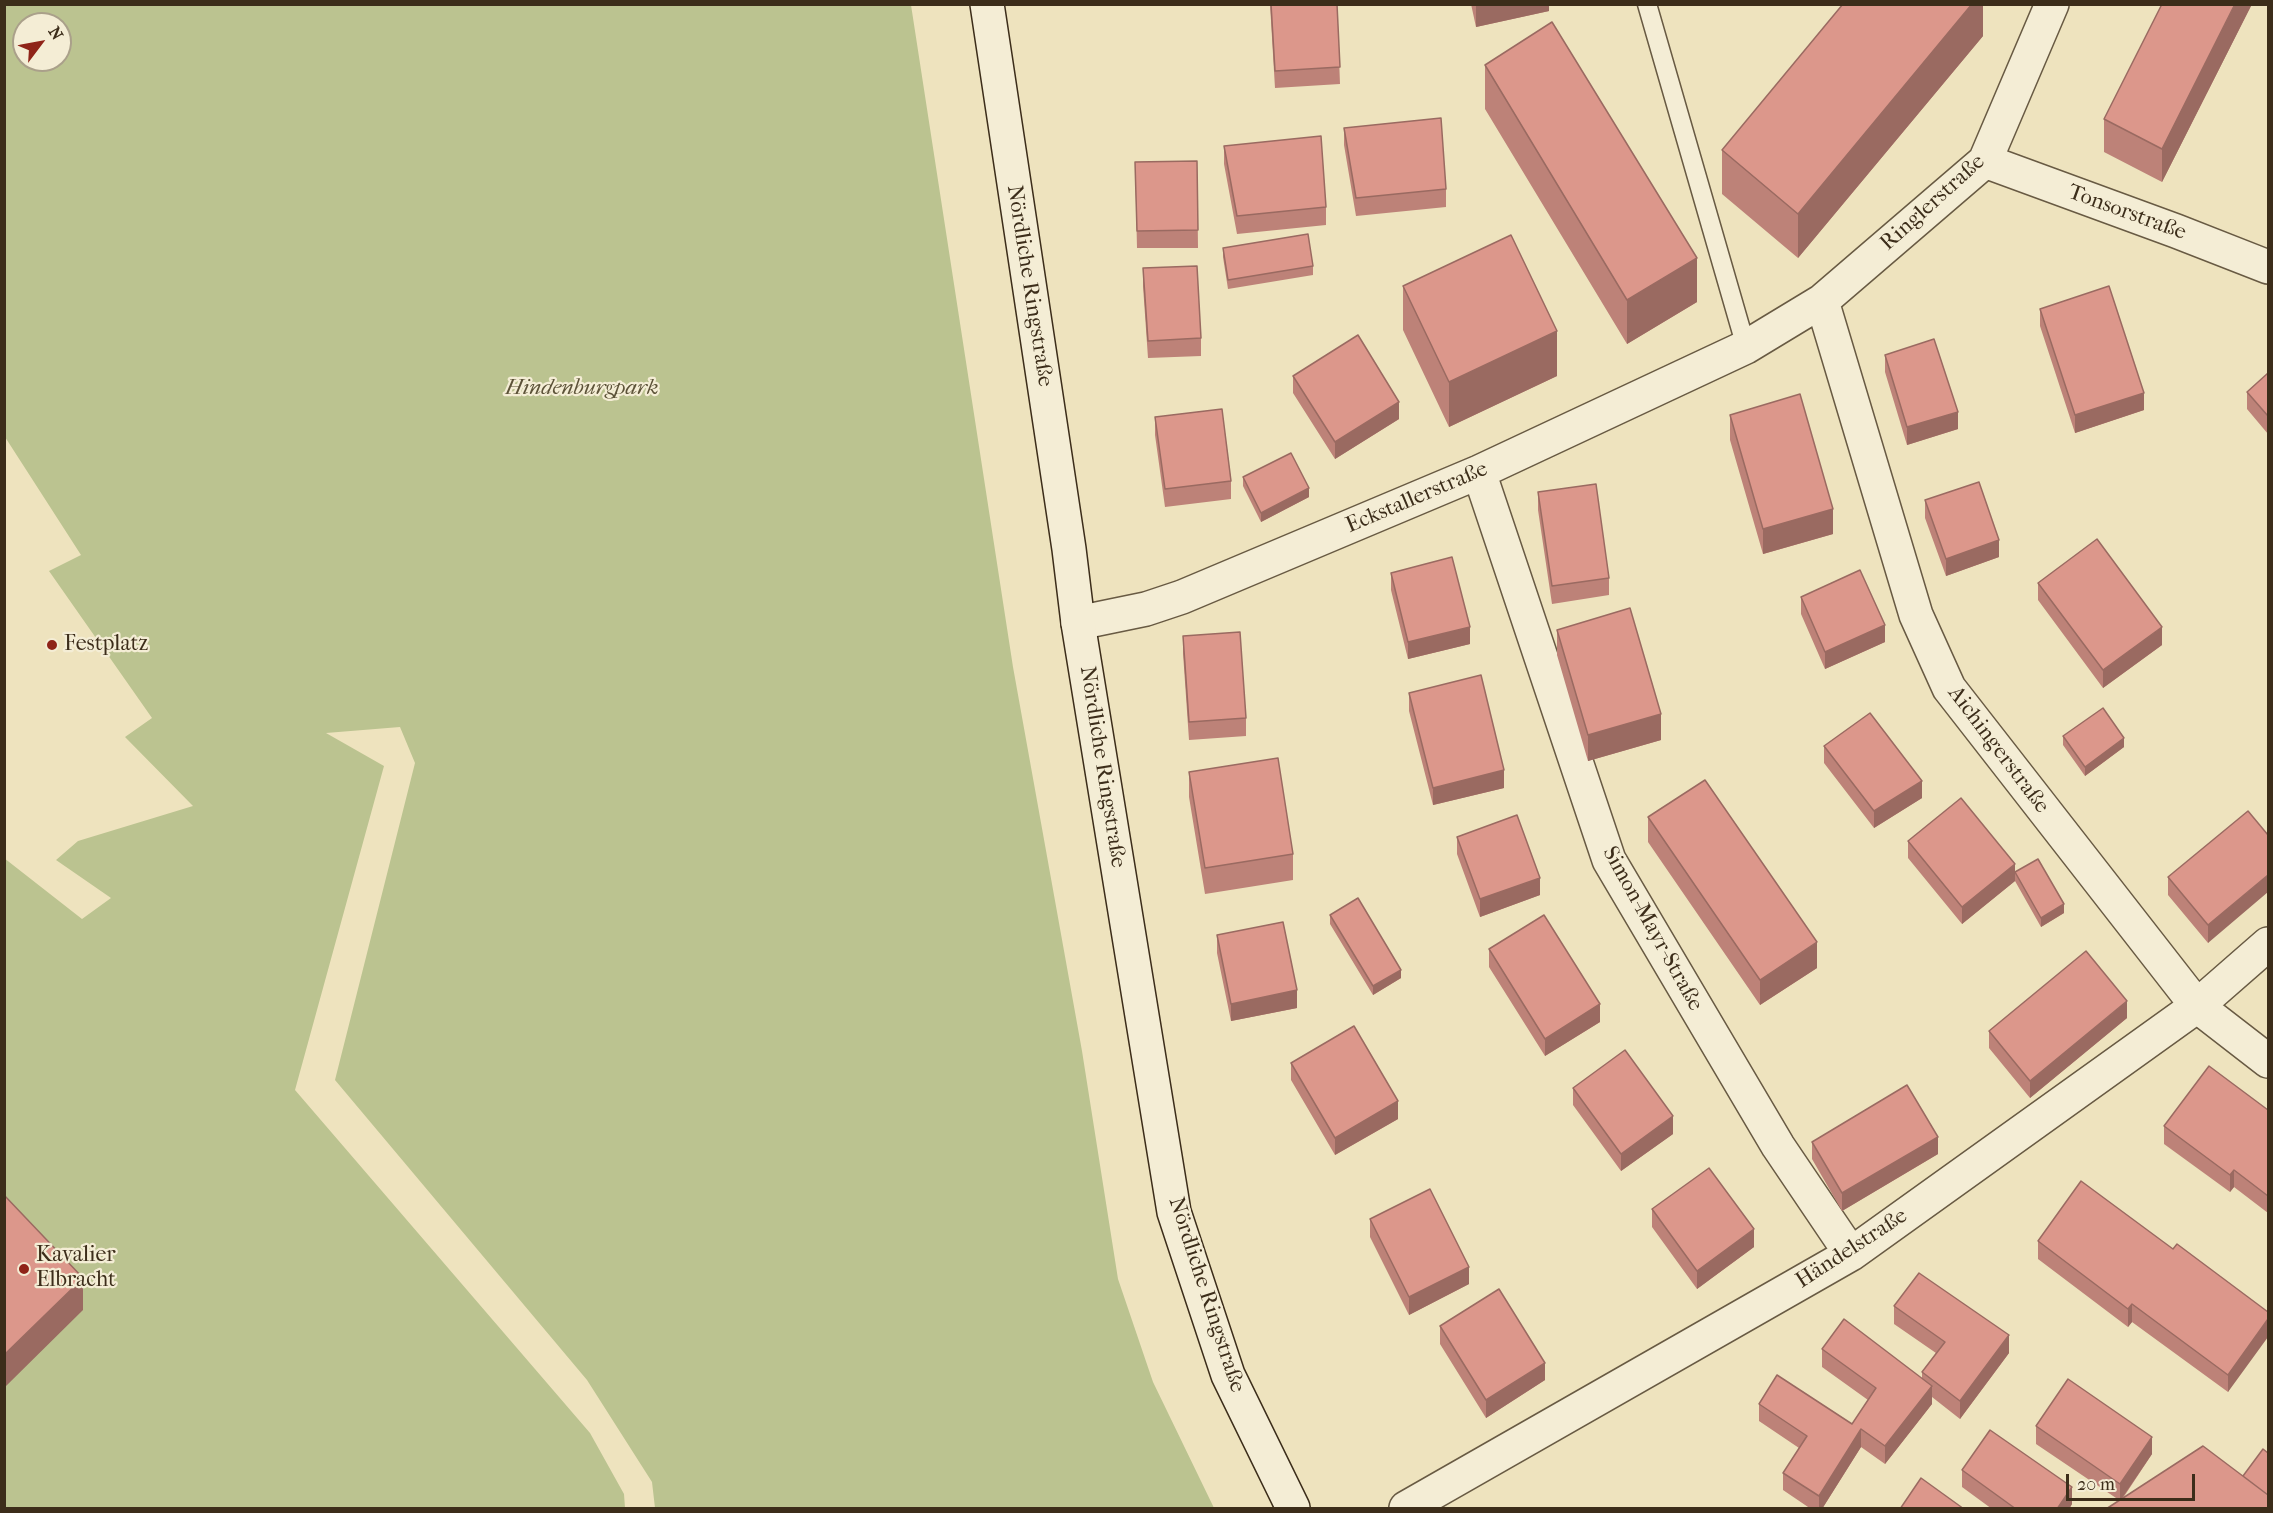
<!DOCTYPE html>
<html>
<head>
<meta charset="utf-8">
<style>
	body { margin:0 }
	#map { position:relative; width:2273px; height:1513px; overflow:hidden; background:#eee3be; font-family:"IM FELL French Canon",serif }
	canvas { display:block }
	.frame { position:absolute; inset:0; border:6px solid #3c2d1a; pointer-events:none }
	.north { position:absolute; left:12px; top:12px; width:60px; height:60px; box-sizing:border-box; background:#f4edd5; border:2px solid #aaa08a; border-radius:50%; rotate:58deg; font-size:16px; font-weight:700; line-height:24px; text-align:center; color:#3c2d1a }
	.north::after { content:''; display:block; margin:auto; width:21px; height:27px; background:#8f2418; clip-path:polygon(50% 0,100% 100%,50% 72%,0 100%) }
	.scale { position:absolute; left:2066px; top:1474px; width:129px; height:27px; box-sizing:border-box; border:3px solid #3c2d1a; border-top:0; padding-left:8px; font-size:18px; line-height:21px; white-space:nowrap; color:#3c2d1a; -webkit-text-stroke:4px #f4edd5; paint-order:stroke }
</style>
</head>
<body>
<div id="map">
<canvas width="2273" height="1513"></canvas>
<div class="frame"></div>
<div class="north">N</div>
<div class="scale">20 m</div>
</div>
<script>
const ctx = document.querySelector('canvas').getContext('2d');
ctx.lineJoin = 'round';
function fillPath(path, color) { ctx.fillStyle = color; ctx.fill(path, 'evenodd'); }
function stroke(path, color, width, dash) { ctx.strokeStyle = color; ctx.lineWidth = width; ctx.lineCap = dash ? 'butt' : 'round'; ctx.setLineDash(dash || []); ctx.stroke(path); }
function write(font, color, halo, rows, align = 'center') {
  ctx.font = font + ' "IM FELL French Canon",serif'; ctx.lineWidth = 4.5; ctx.setLineDash([]); ctx.textBaseline = 'middle'; ctx.strokeStyle = halo; ctx.fillStyle = color; for (const [text, x, y, turn = 0] of rows) {
    ctx.save(); ctx.translate(x, y); ctx.rotate((+turn || 0) * Math.PI / 180); ctx.textAlign = isNaN(turn) ? turn : align; if (halo) ctx.strokeText(text, 0, 0); ctx.fillText(text, 0, 0); ctx.restore();
  }
}
fillPath(new Path2D(`
	M 5,5 L 911,5 L 1013,667 L 1082,1051 L 1118,1279 L 1153,1382 L 1214,1508 L 655,1508 L 652,1482 L 587,1380 L 335,1080 L 415,763 L 400,727 L 326,733 L 384,766 L 295,1090 L 590,1433 L 624,1494 L 625,1508 L 5,1508 L 4,858 L 82,919 L 111,898 L 56,860 L 78,841 L 193,806 L 125,737 L 152,718 L 49,571 L 81,555 L 5,437 ZM 24,24 L 60,24 L 60,60 L 24,60 Z`), '#bbc390');
const service = new Path2D(`
	M 1647,4 L 1746,347`);
const minor = new Path2D(`
	M 1985,161 L 2176,231 L 2268,267
	M 1822,301 L 1916,615 L 1949,688 L 2197,1006 L 2268,1061
	M 1479,472 L 1609,860 L 1778,1146 L 1851,1254
	M 1078,623 L 1146,609 L 1182,597 L 1479,472 L 1746,347 L 1822,301 L 1985,161 L 2052,4
	M 1406,1508 L 1851,1254 L 2197,1006 L 2268,944`);
const secondary = new Path2D(`
	M 987,4 L 1069,549 L 1078,623 L 1174,1212 L 1228,1375 L 1293,1508`);
stroke(service, '#685a43', 21);
stroke(minor, '#685a43', 36);
stroke(secondary, '#3c2d1a', 36);
stroke(service, '#f4edd5', 18);
stroke(minor, '#f4edd5', 33);
stroke(secondary, '#f4edd5', 33);
fillPath(new Path2D(`
	M 1270,4 L 1337,4 L 1340,84 L 1275,88 Z
	M 1471,4 L 1549,4 L 1549,11 L 1476,27 Z
	M 1972,4 L 1983,4 L 1983,36 L 1798,258 L 1722,194 L 1722,150 Z
	M 2252,4 L 2162,182 L 2104,152 L 2104,119 Z
	M 1485,65 L 1697,302 L 1627,344 L 1485,109 Z
	M 1344,128 L 1446,189 L 1446,207 L 1356,216 L 1344,145 Z
	M 1224,146 L 1326,207 L 1326,225 L 1237,234 L 1224,164 Z
	M 1197,161 L 1198,248 L 1137,248 L 1135,162 Z
	M 1223,248 L 1313,266 L 1313,275 L 1228,289 L 1223,257 Z
	M 1143,268 L 1201,338 L 1201,356 L 1148,358 L 1143,286 Z
	M 1403,286 L 1557,376 L 1449,427 L 1403,330 Z
	M 2040,309 L 2144,410 L 2075,433 L 2040,326 Z
	M 1885,355 L 1958,429 L 1907,445 L 1885,372 Z
	M 2268,373 L 2268,434 L 2247,409 L 2247,392 Z
	M 1293,376 L 1399,419 L 1335,459 L 1293,393 Z
	M 1730,415 L 1833,534 L 1763,554 L 1730,440 Z
	M 1155,417 L 1231,481 L 1231,499 L 1165,507 L 1155,435 Z
	M 1243,477 L 1309,497 L 1261,522 L 1243,486 Z
	M 1538,492 L 1609,578 L 1609,595 L 1552,604 L 1538,510 Z
	M 1925,500 L 1999,557 L 1946,576 L 1925,518 Z
	M 1391,573 L 1470,644 L 1408,659 L 1391,590 Z
	M 2038,583 L 2162,645 L 2103,688 L 2038,600 Z
	M 1801,597 L 1885,642 L 1825,669 L 1801,614 Z
	M 1557,630 L 1661,740 L 1588,761 L 1557,655 Z
	M 1183,636 L 1246,718 L 1246,736 L 1189,740 L 1183,653 Z
	M 1409,693 L 1504,788 L 1433,805 L 1409,711 Z
	M 2063,736 L 2124,747 L 2085,776 L 2063,745 Z
	M 1824,746 L 1922,798 L 1874,828 L 1824,763 Z
	M 1189,772 L 1293,854 L 1293,880 L 1205,894 L 1189,797 Z
	M 1648,817 L 1817,968 L 1760,1005 L 1648,842 Z
	M 2268,835 L 2208,943 L 2168,895 L 2168,877 Z
	M 1457,837 L 1540,895 L 1480,917 L 1457,854 Z
	M 1908,841 L 2015,872 L 2064,913 L 2041,927 L 2015,881 L 1962,924 L 1908,858 Z
	M 1330,915 L 1401,978 L 1373,995 L 1330,924 Z
	M 1217,935 L 1297,1008 L 1231,1021 L 1217,953 Z
	M 1489,949 L 1600,1022 L 1545,1056 L 1489,967 Z
	M 2127,1018 L 2030,1098 L 1989,1048 L 1989,1031 Z
	M 1291,1063 L 1398,1119 L 1335,1155 L 1291,1080 Z
	M 1573,1088 L 1673,1134 L 1621,1171 L 1573,1105 Z
	M 2268,1110 L 2268,1213 L 2234,1187 L 2230,1192 L 2164,1144 L 2164,1126 Z
	M 1812,1142 L 1938,1154 L 1842,1211 L 1812,1159 Z
	M 1652,1209 L 1754,1247 L 1697,1289 L 1652,1227 Z
	M 1370,1219 L 1469,1284 L 1409,1315 L 1370,1237 Z
	M 2038,1241 L 2173,1249 L 2268,1312 L 2228,1392 L 2132,1322 L 2128,1327 L 2038,1259 Z
	M 1894,1306 L 2009,1353 L 1960,1419 L 1932,1397 L 1932,1404 L 1885,1464 L 1861,1447 L 1822,1509 L 1811,1509 L 1783,1490 L 1783,1473 L 1799,1448 L 1759,1421 L 1759,1404 L 1852,1424 L 1868,1400 L 1822,1367 L 1822,1349 L 1922,1379 L 1922,1372 L 1936,1353 L 1894,1324 Z
	M 1440,1326 L 1545,1380 L 1486,1418 L 1440,1344 Z
	M 2036,1426 L 2152,1454 L 2123,1498 L 2243,1476 L 2268,1509 L 2119,1500 L 2036,1444 Z
	M 1962,1470 L 2072,1504 L 2069,1509 L 1992,1509 L 1962,1487 Z`), '#bd8278');
fillPath(new Path2D(`
	M 1476,4 L 1549,4 L 1549,11 L 1476,27 Z
	M 1972,4 L 1983,4 L 1983,36 L 1798,258 L 1798,214 Z
	M 2235,4 L 2252,4 L 2162,182 L 2162,149 Z
	M 1697,258 L 1697,302 L 1627,344 L 1627,300 Z
	M 1557,331 L 1557,376 L 1449,427 L 1449,382 Z
	M 2144,393 L 2144,410 L 2075,433 L 2075,415 Z
	M 1399,402 L 1399,419 L 1335,459 L 1335,442 Z
	M 1958,412 L 1958,429 L 1907,445 L 1907,427 Z
	M 1309,488 L 1309,497 L 1261,522 L 1261,513 Z
	M 1833,509 L 1833,534 L 1763,554 L 1763,529 Z
	M 1999,540 L 1999,557 L 1946,576 L 1946,559 Z
	M 1885,625 L 1885,642 L 1825,669 L 1825,652 Z
	M 1470,627 L 1470,644 L 1408,659 L 1408,642 Z
	M 2162,627 L 2162,645 L 2103,688 L 2103,670 Z
	M 1661,714 L 1661,740 L 1588,761 L 1588,735 Z
	M 2124,738 L 2124,747 L 2085,776 L 2085,767 Z
	M 1504,770 L 1504,788 L 1433,805 L 1433,788 Z
	M 1922,781 L 1922,798 L 1874,828 L 1874,811 Z
	M 2015,864 L 2015,881 L 1962,924 L 1962,907 Z
	M 2268,875 L 2268,892 L 2208,943 L 2208,925 Z
	M 1540,878 L 1540,895 L 1480,917 L 1480,899 Z
	M 2064,904 L 2064,913 L 2041,927 L 2041,918 Z
	M 1817,942 L 1817,968 L 1760,1005 L 1760,980 Z
	M 1401,970 L 1401,978 L 1373,995 L 1373,986 Z
	M 1297,990 L 1297,1008 L 1231,1021 L 1231,1004 Z
	M 2127,1001 L 2127,1018 L 2030,1098 L 2030,1081 Z
	M 1600,1004 L 1600,1022 L 1545,1056 L 1545,1039 Z
	M 1398,1101 L 1398,1119 L 1335,1155 L 1335,1138 Z
	M 1673,1116 L 1673,1134 L 1621,1171 L 1621,1154 Z
	M 1938,1137 L 1938,1154 L 1842,1211 L 1842,1193 Z
	M 2234,1170 L 2234,1187 L 2230,1192 L 2230,1175 Z
	M 1754,1229 L 1754,1247 L 1697,1289 L 1697,1271 Z
	M 1469,1267 L 1469,1284 L 1409,1315 L 1409,1297 Z
	M 83,1278 L 83,1310 L 4,1388 L 4,1355 Z
	M 2132,1304 L 2132,1322 L 2128,1327 L 2128,1309 Z
	M 2268,1319 L 2268,1337 L 2228,1392 L 2228,1375 Z
	M 2009,1335 L 2009,1353 L 1960,1419 L 1960,1401 Z
	M 1545,1363 L 1545,1380 L 1486,1418 L 1486,1400 Z
	M 1932,1386 L 1932,1404 L 1885,1464 L 1885,1446 Z
	M 1861,1429 L 1861,1447 L 1822,1509 L 1819,1509 L 1819,1496 Z
	M 2152,1437 L 2152,1454 L 2120,1501 L 2120,1484 Z
	M 2072,1487 L 2072,1504 L 2069,1509 L 2057,1509 Z`), '#9a6a61');
const building = new Path2D(`
	M 1271,4 L 1337,4 L 1340,67 L 1275,71 Z
	M 1843,4 L 1972,4 L 1798,214 L 1722,150 Z
	M 2162,4 L 2235,4 L 2162,149 L 2104,119 Z
	M 1552,22 L 1697,258 L 1627,300 L 1485,65 Z
	M 1441,118 L 1446,189 L 1356,198 L 1344,128 Z
	M 1321,136 L 1326,207 L 1237,216 L 1224,146 Z
	M 1197,161 L 1198,230 L 1137,231 L 1135,162 Z
	M 1308,234 L 1313,266 L 1228,280 L 1223,248 Z
	M 1511,235 L 1557,331 L 1449,382 L 1403,286 Z
	M 1197,266 L 1201,338 L 1148,341 L 1143,268 Z
	M 2109,286 L 2144,393 L 2075,415 L 2040,309 Z
	M 1358,335 L 1399,402 L 1335,442 L 1293,376 Z
	M 1934,339 L 1958,412 L 1907,427 L 1885,355 Z
	M 2268,373 L 2268,416 L 2247,392 Z
	M 1800,394 L 1833,509 L 1763,529 L 1730,415 Z
	M 1222,409 L 1231,481 L 1165,489 L 1155,417 Z
	M 1291,453 L 1309,488 L 1261,513 L 1243,477 Z
	M 1979,482 L 1999,540 L 1946,559 L 1925,500 Z
	M 1596,484 L 1609,578 L 1552,586 L 1538,492 Z
	M 2097,539 L 2162,627 L 2103,670 L 2038,583 Z
	M 1452,557 L 1470,627 L 1408,642 L 1391,573 Z
	M 1860,570 L 1885,625 L 1825,652 L 1801,597 Z
	M 1630,608 L 1661,714 L 1588,735 L 1557,630 Z
	M 1240,632 L 1246,718 L 1189,722 L 1183,636 Z
	M 1481,675 L 1504,770 L 1433,788 L 1409,693 Z
	M 2103,708 L 2124,738 L 2085,767 L 2063,736 Z
	M 1870,713 L 1922,781 L 1874,811 L 1824,746 Z
	M 1278,758 L 1293,854 L 1205,868 L 1189,772 Z
	M 1705,780 L 1817,942 L 1760,980 L 1648,817 Z
	M 1961,798 L 2015,864 L 1962,907 L 1908,841 Z
	M 2248,811 L 2268,835 L 2268,875 L 2208,925 L 2168,877 Z
	M 1517,815 L 1540,878 L 1480,899 L 1457,837 Z
	M 2038,859 L 2064,904 L 2041,918 L 2015,872 Z
	M 1358,898 L 1401,970 L 1373,986 L 1330,915 Z
	M 1544,915 L 1600,1004 L 1545,1039 L 1489,949 Z
	M 1283,922 L 1297,990 L 1231,1004 L 1217,935 Z
	M 2086,951 L 2127,1001 L 2030,1081 L 1989,1031 Z
	M 1354,1026 L 1398,1101 L 1335,1138 L 1291,1063 Z
	M 1625,1050 L 1673,1116 L 1621,1154 L 1573,1088 Z
	M 2209,1066 L 2268,1110 L 2268,1196 L 2234,1170 L 2230,1175 L 2164,1126 Z
	M 1907,1085 L 1938,1137 L 1842,1193 L 1812,1142 Z
	M 1709,1168 L 1754,1229 L 1697,1271 L 1652,1209 Z
	M 2081,1181 L 2173,1249 L 2177,1244 L 2268,1312 L 2268,1319 L 2228,1375 L 2132,1304 L 2128,1309 L 2038,1241 Z
	M 1430,1189 L 1469,1267 L 1409,1297 L 1370,1219 Z
	M 4,1195 L 83,1278 L 4,1355 Z
	M 1919,1273 L 2009,1335 L 1960,1401 L 1922,1372 L 1945,1342 L 1894,1306 Z
	M 1499,1289 L 1545,1363 L 1486,1400 L 1440,1326 Z
	M 1844,1319 L 1932,1386 L 1885,1446 L 1861,1429 L 1819,1496 L 1783,1473 L 1807,1436 L 1759,1404 L 1777,1375 L 1852,1424 L 1876,1388 L 1822,1349 Z
	M 2068,1379 L 2152,1437 L 2120,1484 L 2036,1426 Z
	M 1990,1430 L 2072,1487 L 2057,1509 L 2016,1509 L 1962,1470 Z
	M 2203,1446 L 2268,1495 L 2268,1509 L 2106,1509 Z
	M 2263,1449 L 2268,1453 L 2268,1495 L 2243,1476 Z
	M 1921,1478 L 1964,1509 L 1900,1509 Z`);
fillPath(building, '#dc978b');
stroke(building, '#9a6a61', 1.5);
for (const [x, y, r, color] of [
	[52,645,6,"#8f2418"],
	[24,1269,6,"#8f2418"]
]) { const dot = new Path2D(); dot.arc(x, y, r, 0, 2 * Math.PI); ctx.fillStyle = color; ctx.fill(dot); stroke(dot, '#f4edd5', 2); }
write('22px', '#3c2d1a', '#f4edd5', [
	["Ringlerstraße",1933,203,-42],
	["Tonsorstraße",2127,213,20],
	["Nördliche Ringstraße",1029,286,81],
	["Eckstallerstraße",1417,498,-23],
	["Aichingerstraße",1998,750,53],
	["Nördliche Ringstraße",1102,767,81],
	["Simon-Mayr-Straße",1652,929,61],
	["Händelstraße",1852,1249,-33],
	["Nördliche Ringstraße",1206,1295,72]
]);
write('italic 22px', '#5c5238', '#f4edd5', [
	["Hindenburgpark",582,389]
]);
write('22px', '#3c2d1a', '#f4edd5', [
	["Festplatz",64,645],
	["Kavalier",36,1256],
	["Elbracht",36,1281]
], 'left');
</script>
</body>
</html>
